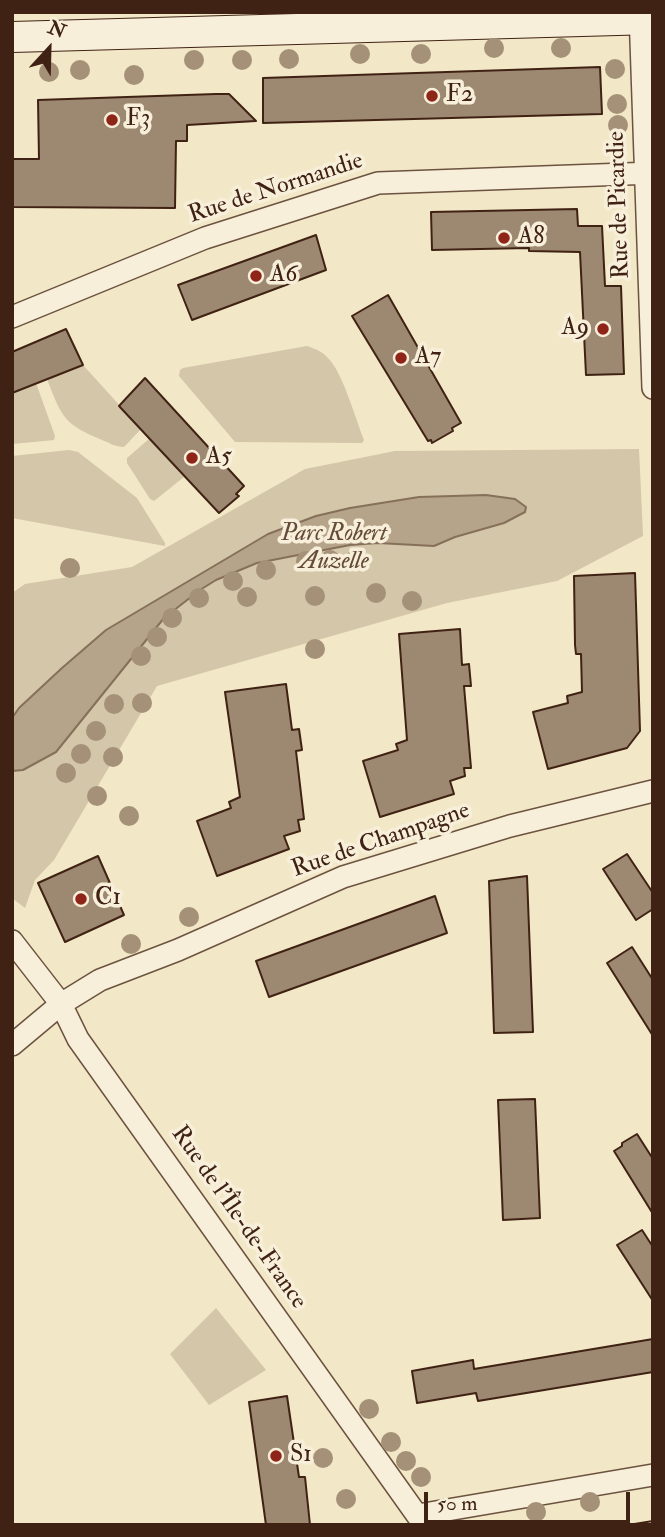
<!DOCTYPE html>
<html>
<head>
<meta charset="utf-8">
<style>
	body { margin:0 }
	#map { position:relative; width:665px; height:1537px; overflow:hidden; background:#f2e7c6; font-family:"IM FELL Double Pica",serif }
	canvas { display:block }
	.frame { position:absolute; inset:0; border:14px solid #402214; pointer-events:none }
	.north { position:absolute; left:14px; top:14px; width:70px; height:70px; -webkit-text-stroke:5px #f7efda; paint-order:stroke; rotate:22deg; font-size:19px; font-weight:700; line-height:28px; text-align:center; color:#402214 }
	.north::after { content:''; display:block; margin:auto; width:24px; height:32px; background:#402214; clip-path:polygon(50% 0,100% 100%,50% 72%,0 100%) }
	.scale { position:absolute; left:424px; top:1492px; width:206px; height:32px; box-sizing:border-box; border:4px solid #402214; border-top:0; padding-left:9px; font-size:21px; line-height:24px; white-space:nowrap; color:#402214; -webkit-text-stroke:5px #f7efda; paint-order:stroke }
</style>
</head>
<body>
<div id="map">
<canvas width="665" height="1537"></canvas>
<div class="frame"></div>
<div class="north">N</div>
<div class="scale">50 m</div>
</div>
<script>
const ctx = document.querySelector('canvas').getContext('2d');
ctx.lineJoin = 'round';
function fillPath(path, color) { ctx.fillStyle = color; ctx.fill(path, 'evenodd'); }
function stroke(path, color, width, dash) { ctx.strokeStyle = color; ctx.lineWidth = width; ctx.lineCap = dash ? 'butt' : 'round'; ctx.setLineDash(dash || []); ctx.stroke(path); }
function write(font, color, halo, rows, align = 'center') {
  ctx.font = font + ' "IM FELL Double Pica",serif'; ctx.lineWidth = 7; ctx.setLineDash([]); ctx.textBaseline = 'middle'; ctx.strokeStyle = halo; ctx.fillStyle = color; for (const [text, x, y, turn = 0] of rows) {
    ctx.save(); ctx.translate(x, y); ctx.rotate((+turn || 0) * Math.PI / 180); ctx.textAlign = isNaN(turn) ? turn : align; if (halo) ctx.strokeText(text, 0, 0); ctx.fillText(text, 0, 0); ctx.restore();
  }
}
fillPath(new Path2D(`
	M 307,346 C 315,349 322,351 327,357 C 343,372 355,418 364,440 L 362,443 L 235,442 L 179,376 L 180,370 L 183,368 Z
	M 83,365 L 141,429 L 124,447 C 115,447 110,443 102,440 C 64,424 62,418 47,379 Z
	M 36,383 L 55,436 L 54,440 L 12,444 L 12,393 Z
	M 149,439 L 184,477 L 154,501 L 150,499 L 127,463 L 127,458 Z
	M 639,449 L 643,536 L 557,581 L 447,603 L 157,686 L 54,860 L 35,880 L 25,908 L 12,898 L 12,593 L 25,584 L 132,567 L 305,469 L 395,451 Z
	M 69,450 L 78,452 L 137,498 L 165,543 L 165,546 L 12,518 L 12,456 Z
	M 216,1308 L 266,1370 L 209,1405 L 170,1354 Z`), '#d4c6a8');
const water = new Path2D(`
	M 486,495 L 515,499 L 526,507 L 525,512 L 504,523 L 455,537 L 434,546 L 378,543 L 350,545 L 257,563 L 216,580 L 200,590 L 164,618 L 56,752 L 23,770 L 12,771 L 12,718 L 19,708 L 62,668 L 106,630 L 268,534 L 316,516 L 350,508 L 419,497 Z`);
fillPath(water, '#b5a489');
stroke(water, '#86705a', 2);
const building = new Path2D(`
	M 600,67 L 602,114 L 263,123 L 263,78 Z
	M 216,94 L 229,94 L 256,121 L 187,125 L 187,141 L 176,141 L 175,208 L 12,207 L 12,159 L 39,159 L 38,100 Z
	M 577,209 L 578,226 L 602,226 L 605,286 L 621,286 L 624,374 L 586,375 L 580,252 L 529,251 L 529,248 L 432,250 L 431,212 Z
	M 316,235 L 326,270 L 192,320 L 178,285 Z
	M 388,295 L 461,423 L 452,428 L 453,431 L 432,443 L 431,440 L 428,441 L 352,316 Z
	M 66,329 L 83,365 L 12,393 L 12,352 Z
	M 145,378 L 244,486 L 236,494 L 239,496 L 219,513 L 119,406 Z
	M 635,573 L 640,731 L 627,748 L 548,769 L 533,712 L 568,703 L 567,696 L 582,692 L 581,654 L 576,654 L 575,645 L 574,576 Z
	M 460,629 L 462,665 L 469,664 L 471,686 L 464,686 L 471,768 L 464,768 L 465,776 L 450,781 L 454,794 L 380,817 L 363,761 L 398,750 L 396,744 L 407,740 L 399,634 Z
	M 286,684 L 292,730 L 299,729 L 302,750 L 296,751 L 304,819 L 298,820 L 300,831 L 284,836 L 289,849 L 217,876 L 197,821 L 231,808 L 229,802 L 240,797 L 225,692 Z
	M 627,854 L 653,893 L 653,909 L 636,920 L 603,869 Z
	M 98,856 L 124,915 L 65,942 L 38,883 Z
	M 527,876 L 533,1032 L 494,1033 L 489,881 Z
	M 435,896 L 447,933 L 269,997 L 256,961 Z
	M 632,947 L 653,980 L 653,1036 L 607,963 Z
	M 535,1099 L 540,1218 L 503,1220 L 498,1100 Z
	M 637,1134 L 653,1159 L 653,1214 L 614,1151 L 622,1146 L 622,1143 Z
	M 642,1230 L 653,1247 L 653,1301 L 617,1245 Z
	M 653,1339 L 653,1372 L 478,1401 L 476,1393 L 417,1403 L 412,1371 L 473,1360 L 474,1369 Z
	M 287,1396 L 299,1477 L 305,1477 L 310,1525 L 266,1525 L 249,1402 Z`);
fillPath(building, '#9d8871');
stroke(building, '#402214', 2);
const street = new Path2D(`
	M 640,12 L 653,388
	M 12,317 L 205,238 L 378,183 L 653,173
	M 12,941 L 61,1004 L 78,1039 L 424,1525
	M 12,1045 L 61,1004 L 100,980 L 178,950 L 343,877 L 510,826 L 653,791
	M 418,1515 L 653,1475`);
const secondary = new Path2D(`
	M 12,37 L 653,19`);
stroke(street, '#6c5340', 24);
stroke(secondary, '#402214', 32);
stroke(street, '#f7efda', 21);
stroke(secondary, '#f7efda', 30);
stroke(new Path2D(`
	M 628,1525 L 653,1521`), '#402214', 2);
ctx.fillStyle = '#a49178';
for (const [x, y] of [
	[494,48],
	[561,48],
	[360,54],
	[421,54],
	[289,59],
	[194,60],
	[242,60],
	[615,69],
	[80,70],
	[49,72],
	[134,75],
	[617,104],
	[618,125],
	[330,560],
	[355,560],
	[306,561],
	[70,568],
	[266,570],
	[233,581],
	[376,593],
	[315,596],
	[247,597],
	[199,598],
	[412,601],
	[172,618],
	[157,637],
	[315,649],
	[141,656],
	[142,703],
	[114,704],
	[96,731],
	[81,754],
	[113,757],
	[66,773],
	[97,796],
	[129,816],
	[189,917],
	[131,944],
	[369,1409],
	[391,1442],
	[323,1458],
	[406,1461],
	[421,1477],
	[346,1499],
	[590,1502],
	[536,1512]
]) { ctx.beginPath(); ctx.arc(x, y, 10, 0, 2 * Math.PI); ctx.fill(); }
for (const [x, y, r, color] of [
	[432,96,7,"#8f2418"],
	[112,120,7,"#8f2418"],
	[504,238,7,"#8f2418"],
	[256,276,7,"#8f2418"],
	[603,329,7,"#8f2418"],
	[401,358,7,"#8f2418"],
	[192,458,7,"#8f2418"],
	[81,899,7,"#8f2418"],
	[276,1456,7,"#8f2418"]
]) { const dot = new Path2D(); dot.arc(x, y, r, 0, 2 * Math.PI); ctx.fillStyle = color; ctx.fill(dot); stroke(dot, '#f7efda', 2.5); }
write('24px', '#402214', '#f7efda', [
	["F2",446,96],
	["F3",126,120],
	["A8",518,238],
	["A6",270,276],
	["A9",589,329,"right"],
	["A7",415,358],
	["A5",206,458],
	["C1",95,899],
	["S1",290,1456]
], 'left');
write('24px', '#402214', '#f7efda', [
	["Rue de Normandie",276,189,-18],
	["Rue de Picardie",620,205,-92],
	["Rue de Champagne",381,841,-19],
	["Rue de l'Île-de-France",238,1218,55]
]);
write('italic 24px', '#654b39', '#f7efda', [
	["Parc Robert",334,535],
	["Auzelle",334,563]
]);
</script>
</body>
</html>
